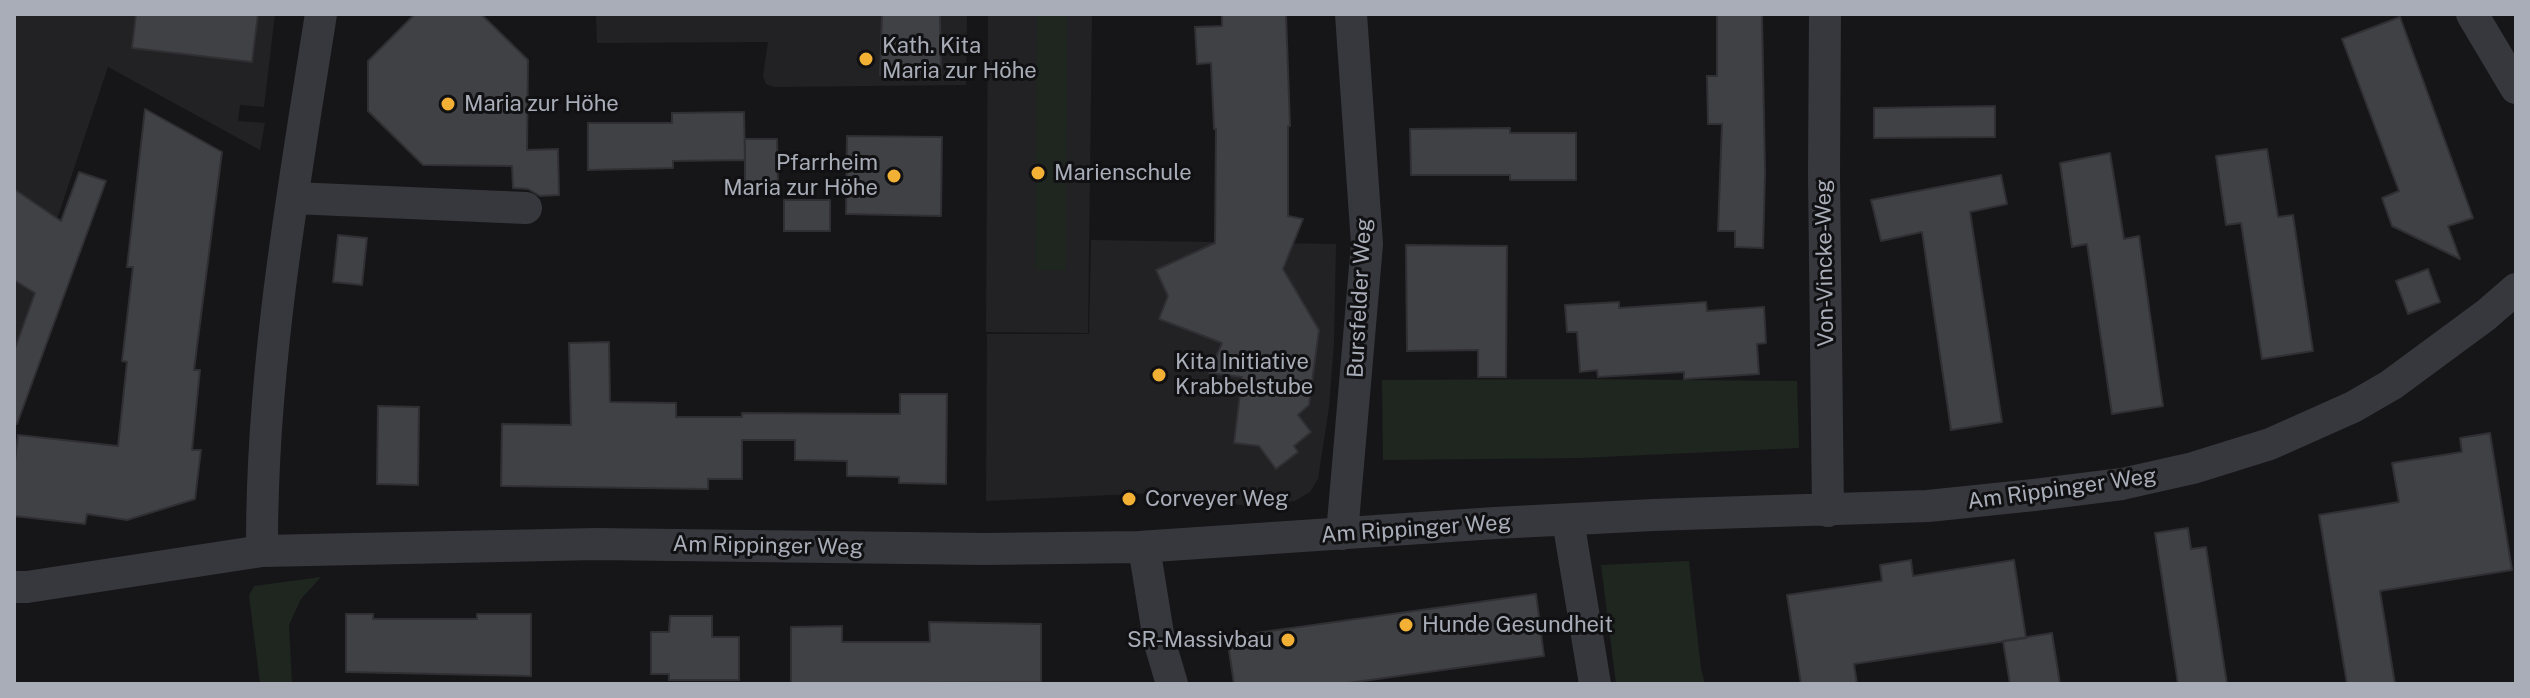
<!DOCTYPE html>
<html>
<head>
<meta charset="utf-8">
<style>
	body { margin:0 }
	#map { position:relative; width:2530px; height:698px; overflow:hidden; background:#161618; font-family:"Public Sans",sans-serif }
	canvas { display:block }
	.frame { position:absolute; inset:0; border:16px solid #a8adb8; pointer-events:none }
</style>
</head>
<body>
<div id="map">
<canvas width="2530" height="698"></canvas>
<div class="frame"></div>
</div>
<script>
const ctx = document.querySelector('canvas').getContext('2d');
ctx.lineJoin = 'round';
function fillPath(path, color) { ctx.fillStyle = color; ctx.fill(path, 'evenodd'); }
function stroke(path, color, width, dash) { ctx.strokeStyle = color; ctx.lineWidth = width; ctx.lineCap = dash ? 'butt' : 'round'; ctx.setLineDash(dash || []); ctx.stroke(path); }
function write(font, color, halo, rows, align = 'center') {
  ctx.font = font + ' "Public Sans",sans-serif'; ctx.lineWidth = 6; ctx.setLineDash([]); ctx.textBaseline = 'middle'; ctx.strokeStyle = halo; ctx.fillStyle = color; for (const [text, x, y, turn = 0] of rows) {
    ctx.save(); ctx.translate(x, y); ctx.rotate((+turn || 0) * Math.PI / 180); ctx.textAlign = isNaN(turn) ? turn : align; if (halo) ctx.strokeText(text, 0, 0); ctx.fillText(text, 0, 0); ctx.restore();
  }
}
fillPath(new Path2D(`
	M 14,14 L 275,14 L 264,107 L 240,105 L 238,121 L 265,123 L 260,150 L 108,67 L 53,231 L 52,247 L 14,351 Z
	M 596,14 L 967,14 L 966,85 L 774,87 L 766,84 L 763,76 L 768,42 L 597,43 Z
	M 988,14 L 1092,14 L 1088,333 L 986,332 Z
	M 1091,240 L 1336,244 L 1334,343 L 1329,407 L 1318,479 L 1310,492 L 1295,501 L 1247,506 L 1214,501 L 1216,490 L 986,501 L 987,334 L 1089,334 Z`), '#222225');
fillPath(new Path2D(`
	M 1037,14 L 1067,14 L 1066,270 L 1035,270 Z
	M 1576,379 L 1797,381 L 1799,448 L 1580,458 L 1383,460 L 1382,380 Z
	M 1689,561 L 1701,669 L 1705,684 L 1616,684 L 1601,565 Z
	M 321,577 L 301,599 L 289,625 L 292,684 L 260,684 L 249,595 L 254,586 Z`), '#1e261f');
const building = new Path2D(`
	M 136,14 L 258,14 L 252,62 L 132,48 Z
	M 415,14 L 481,14 L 528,60 L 527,150 L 558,149 L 559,195 L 540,196 L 528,189 L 513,188 L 512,166 L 423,165 L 368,111 L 368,61 Z
	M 882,14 L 940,14 L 941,73 L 880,75 Z
	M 1222,14 L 1286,14 L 1290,126 L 1288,126 L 1288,216 L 1303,219 L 1283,269 L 1319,330 L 1309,405 L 1298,415 L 1311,432 L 1294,446 L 1298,452 L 1276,469 L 1259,446 L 1234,443 L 1242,377 L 1209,373 L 1222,343 L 1159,319 L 1168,296 L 1156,270 L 1215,243 L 1216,129 L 1214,129 L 1211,63 L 1197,64 L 1195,27 L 1222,26 Z
	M 1717,14 L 1762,14 L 1765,173 L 1763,248 L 1735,247 L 1735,231 L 1718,231 L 1722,124 L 1708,124 L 1707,76 L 1717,76 Z
	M 2400,17 L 2473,218 L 2448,226 L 2460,259 L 2392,226 L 2382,198 L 2399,191 L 2342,39 Z
	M 1995,106 L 1995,137 L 1874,138 L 1874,108 Z
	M 145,109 L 222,152 L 194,370 L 200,370 L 192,450 L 201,450 L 195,499 L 127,520 L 87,514 L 85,524 L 14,516 L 14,470 L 18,435 L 118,446 L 127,362 L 122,361 L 133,267 L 127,267 Z
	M 744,112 L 745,160 L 673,161 L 673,168 L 588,170 L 588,123 L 672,123 L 672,113 Z
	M 1510,128 L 1510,133 L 1576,133 L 1576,180 L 1510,180 L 1510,175 L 1411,175 L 1410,129 Z
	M 847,136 L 942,137 L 941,216 L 846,214 Z
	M 745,139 L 777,139 L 778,185 L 745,185 Z
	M 2267,149 L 2278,217 L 2293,215 L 2313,351 L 2262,359 L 2241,223 L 2226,225 L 2216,156 Z
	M 2110,153 L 2124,239 L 2139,236 L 2163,406 L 2112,414 L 2087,244 L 2072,247 L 2060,163 Z
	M 79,172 L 106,181 L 17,424 L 14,424 L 14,351 L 35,293 L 14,280 L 14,189 L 61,221 Z
	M 2001,175 L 2007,204 L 1970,212 L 2002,422 L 1951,430 L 1922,232 L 1881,241 L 1871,200 Z
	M 784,200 L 830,200 L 830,231 L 784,231 Z
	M 338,235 L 367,238 L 362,285 L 333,282 Z
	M 1406,245 L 1507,246 L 1506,377 L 1478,377 L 1478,350 L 1407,351 Z
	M 2428,269 L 2440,302 L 2408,314 L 2396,281 Z
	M 1619,302 L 1619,308 L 1706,302 L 1707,311 L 1764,307 L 1766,343 L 1757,344 L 1759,374 L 1684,379 L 1684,372 L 1598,377 L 1597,370 L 1580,372 L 1577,332 L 1567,332 L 1565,305 Z
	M 609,342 L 610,402 L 676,403 L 676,417 L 742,417 L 742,413 L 900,414 L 900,394 L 947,394 L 946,484 L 899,483 L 899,477 L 847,476 L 847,461 L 795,460 L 795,440 L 742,440 L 742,479 L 708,479 L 708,489 L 501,486 L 502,424 L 571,425 L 569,343 Z
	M 378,406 L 419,407 L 418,485 L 377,484 Z
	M 2490,433 L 2512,570 L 2380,591 L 2395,684 L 2347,684 L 2319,515 L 2399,502 L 2392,463 L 2462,452 L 2460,438 Z
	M 2188,528 L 2191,549 L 2206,547 L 2227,684 L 2178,684 L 2155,533 Z
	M 1911,560 L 1913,576 L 2014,560 L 2026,638 L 1854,664 L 1857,684 L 1801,684 L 1787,595 L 1882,581 L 1880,565 Z
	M 1536,594 L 1544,656 L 1341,684 L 1234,684 L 1227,637 Z
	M 346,614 L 373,614 L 373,619 L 477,619 L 477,614 L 531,614 L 531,676 L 346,672 Z
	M 670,616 L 712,616 L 712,637 L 739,637 L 739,680 L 669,680 L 669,674 L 651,674 L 651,632 L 669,632 Z
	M 929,622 L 1041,624 L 1041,682 L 791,684 L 791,627 L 842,626 L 842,642 L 930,642 Z
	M 2052,633 L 2060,684 L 2010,684 L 2003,641 Z`);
fillPath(building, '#404145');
stroke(building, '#303034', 2);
stroke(new Path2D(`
	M 1825,14 L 1824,175 L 1828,511
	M 2472,14 L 2516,88
	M 293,198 L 526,208
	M 1568,520 L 1595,684
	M 1342,534 L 1367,244 L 1351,14
	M 1144,547 L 1159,640 L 1172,684
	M 262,551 C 261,371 293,191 321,14
	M 14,587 L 27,587 L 262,551 L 597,544 L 985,549 L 1139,547 L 1495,523 L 1653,515 L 1928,506 L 2034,495 L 2122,484 L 2193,468 L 2270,444 L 2353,407 L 2391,385 L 2486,315 L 2516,289`), '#37383d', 32);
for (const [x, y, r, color] of [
	[866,59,8,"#f2b134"],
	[448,104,8,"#f2b134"],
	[1038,173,8,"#f2b134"],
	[894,176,8,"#f2b134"],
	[1159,375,8,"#f2b134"],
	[1129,499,8,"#f2b134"],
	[1406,625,8,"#f2b134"],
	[1288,640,8,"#f2b134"]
]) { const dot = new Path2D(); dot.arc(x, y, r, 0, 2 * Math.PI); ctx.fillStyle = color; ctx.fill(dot); stroke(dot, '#111113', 3); }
write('22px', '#a8adb8', '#111113', [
	["Kath. Kita",882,46],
	["Maria zur Höhe",882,71],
	["Maria zur Höhe",464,104],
	["Pfarrheim",878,163,"right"],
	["Maria zur Höhe",878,188,"right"],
	["Marienschule",1054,173],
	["Kita Initiative",1175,362],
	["Krabbelstube",1175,387],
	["Corveyer Weg",1145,499],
	["Hunde Gesundheit",1422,625],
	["SR-Massivbau",1272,640,"right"]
], 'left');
write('22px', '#a8adb8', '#111113', [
	["Von-Vincke-Weg",1825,263,-91],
	["Bursfelder Weg",1360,298,-87],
	["Am Rippinger Weg",2062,489,-8],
	["Am Rippinger Weg",1416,529,-4],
	["Am Rippinger Weg",768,546,1]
]);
</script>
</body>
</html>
